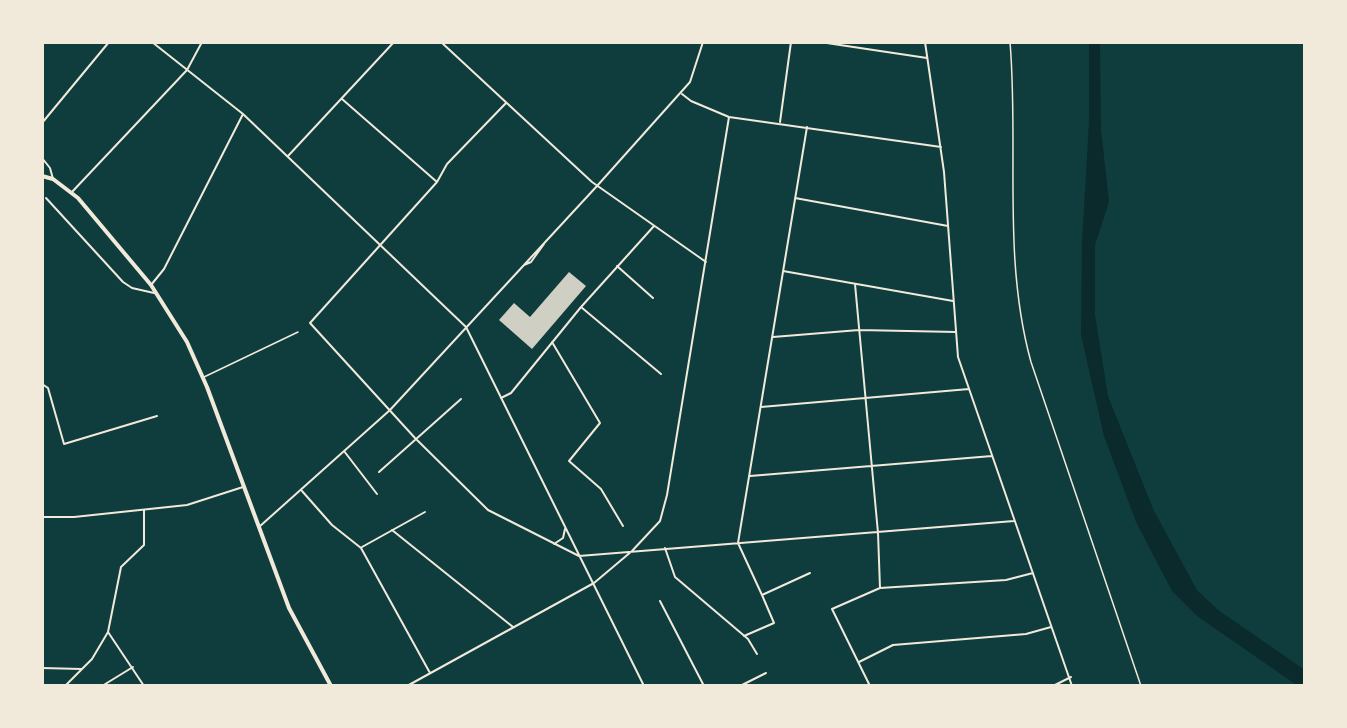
<!DOCTYPE html>
<html>
<head>
<meta charset="utf-8">
<style>
	body { margin:0 }
	#map { position:relative; width:1347px; height:728px; overflow:hidden; background:#0f3d3e; font-family:Helvetica,sans-serif }
	canvas { display:block }
	.frame { position:absolute; inset:0; border:44px solid #f1e9da; pointer-events:none }
</style>
</head>
<body>
<div id="map">
<canvas width="1347" height="728"></canvas>
<div class="frame"></div>
</div>
<script>
const ctx = document.querySelector('canvas').getContext('2d');
ctx.lineJoin = 'round';
function fillPath(path, color) { ctx.fillStyle = color; ctx.fill(path, 'evenodd'); }
function stroke(path, color, width, dash) { ctx.strokeStyle = color; ctx.lineWidth = width; ctx.lineCap = dash ? 'butt' : 'round'; ctx.setLineDash(dash || []); ctx.stroke(path); }
fillPath(new Path2D(`
	M 1089,42 L 1100,42 L 1101,129 L 1109,202 L 1095,245 L 1095,315 L 1108,396 L 1154,511 L 1197,590 L 1218,610 L 1305,670 L 1305,686 L 1298,686 L 1197,616 L 1172,591 L 1136,522 L 1104,436 L 1081,335 L 1082,243 L 1089,121 Z`), '#0a2a2b');
fillPath(new Path2D(`
	M 569,272 L 586,286 L 532,349 L 499,320 L 514,303 L 530,317 Z`), '#cfcfc3');
stroke(new Path2D(`
	M 1010,42 C 1019,149 1002,257 1031,362 L 1141,686`), '#f1e9da', 1.5);
stroke(new Path2D(`
	M 204,377 L 298,332`), '#f1e9da', 1.5);
stroke(new Path2D(`
	M 152,42 L 243,114 L 466,327 L 644,686
	M 441,42 L 592,182 L 706,262
	M 820,42 L 927,58
	M 925,42 L 944,172 L 958,357 L 1072,686
	M 682,94 L 691,101 L 729,117 L 941,147
	M 342,99 L 437,182
	M 506,103 L 447,164 L 437,182 L 310,323 L 415,438 L 488,510 L 579,556
	M 780,122 L 791,42
	M 42,123 L 109,42
	M 807,127 L 738,543 L 762,595 L 810,573
	M 288,156 L 394,42
	M 42,158 L 50,168 L 53,179
	M 71,193 L 187,70 L 202,42
	M 46,198 L 123,282 L 132,288 L 154,293
	M 795,198 L 948,226
	M 524,265 L 531,262 L 544,244
	M 617,266 L 653,298
	M 783,271 L 953,301
	M 855,284 L 878,533 L 880,588
	M 151,285 L 164,269 L 243,114
	M 581,307 L 661,374
	M 773,337 L 859,330 L 956,332
	M 552,342 L 600,423 L 569,461 L 601,489 L 623,526
	M 42,384 L 48,388 L 64,444 L 157,416
	M 501,398 L 511,393 L 581,307 L 654,226
	M 761,407 L 969,389
	M 344,451 L 377,494
	M 379,472 L 461,399
	M 750,476 L 992,456
	M 302,491 L 332,525 L 361,548 L 430,673
	M 42,517 L 74,517 L 187,505 L 243,487
	M 259,527 L 390,410 L 597,186 L 690,82 L 703,42
	M 392,530 L 513,627
	M 554,544 L 563,538 L 565,529
	M 362,547 L 425,512
	M 665,548 L 675,577 L 748,639 L 757,654
	M 579,556 L 1014,521
	M 660,601 L 704,686
	M 108,632 L 144,686
	M 744,636 L 774,623 L 762,595
	M 859,662 L 893,645 L 1026,634 L 1051,627
	M 42,668 L 81,669
	M 65,686 L 92,659 L 108,632 L 121,567 L 144,545 L 144,510
	M 102,686 L 133,667
	M 407,686 L 594,583 L 632,551 L 660,521 L 667,495 L 729,117
	M 740,686 L 766,673
	M 870,686 L 832,609 L 880,588 L 1006,580 L 1033,573
	M 1053,686 L 1071,677`), '#f1e9da', 2);
stroke(new Path2D(`
	M 42,176 L 53,179 L 78,198 L 151,285 L 187,342 L 207,387 L 289,608 L 331,686`), '#f1e9da', 4);
</script>
</body>
</html>
